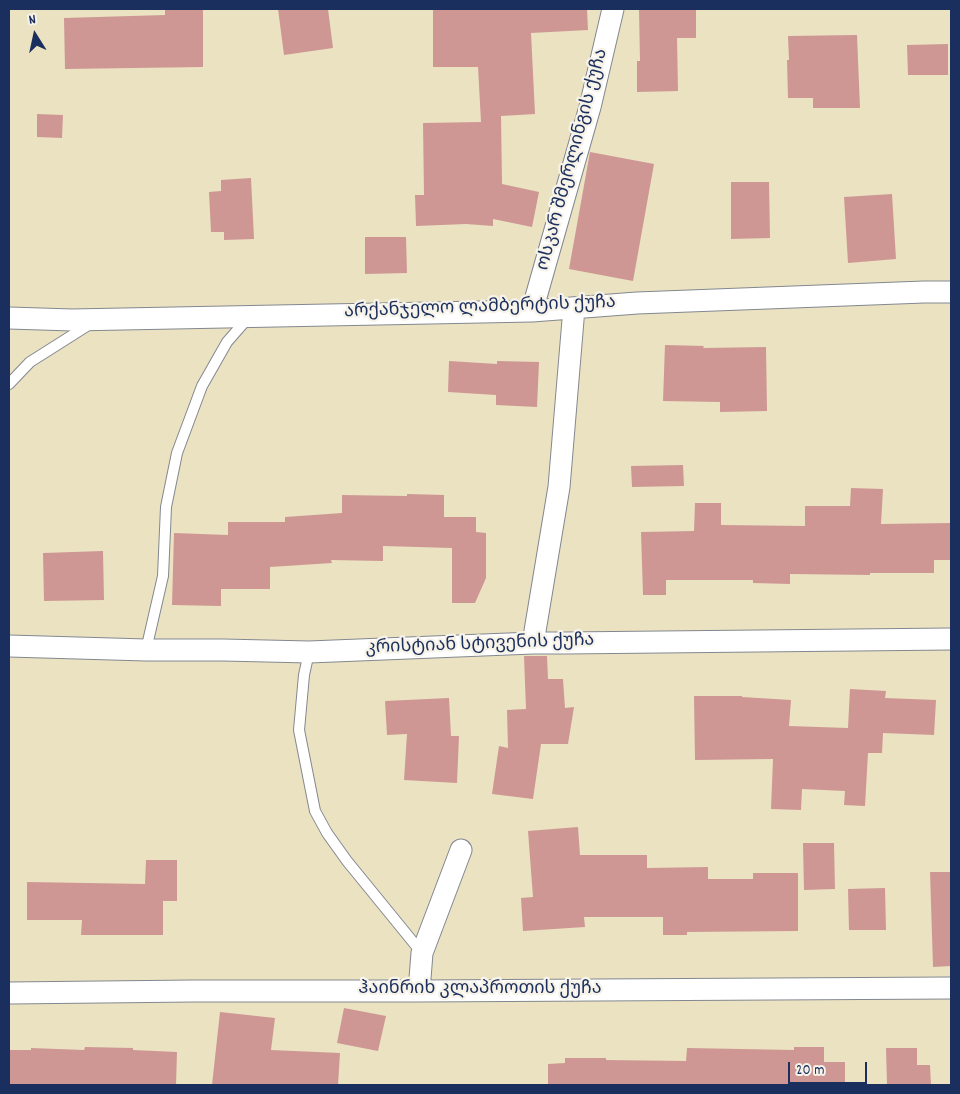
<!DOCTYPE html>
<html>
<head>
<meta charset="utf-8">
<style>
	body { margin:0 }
	#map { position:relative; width:960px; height:1094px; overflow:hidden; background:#ebe2c1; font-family:Dekko,sans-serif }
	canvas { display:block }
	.frame { position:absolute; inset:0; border:10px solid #1b2f5e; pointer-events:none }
	.north { position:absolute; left:10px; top:10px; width:50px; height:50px; -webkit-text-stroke:4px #f7f3e8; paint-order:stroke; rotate:350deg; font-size:14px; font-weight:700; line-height:20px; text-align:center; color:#1b2f5e }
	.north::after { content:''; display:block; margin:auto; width:18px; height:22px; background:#1b2f5e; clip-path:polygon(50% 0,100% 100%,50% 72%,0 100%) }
	.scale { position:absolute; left:788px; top:1062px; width:79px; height:22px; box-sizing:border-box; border:2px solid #1b2f5e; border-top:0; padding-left:6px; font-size:15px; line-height:18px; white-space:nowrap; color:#1b2f5e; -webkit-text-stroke:4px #f7f3e8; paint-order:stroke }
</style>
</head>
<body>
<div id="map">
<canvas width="960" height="1094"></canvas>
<div class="frame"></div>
<div class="north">N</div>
<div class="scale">20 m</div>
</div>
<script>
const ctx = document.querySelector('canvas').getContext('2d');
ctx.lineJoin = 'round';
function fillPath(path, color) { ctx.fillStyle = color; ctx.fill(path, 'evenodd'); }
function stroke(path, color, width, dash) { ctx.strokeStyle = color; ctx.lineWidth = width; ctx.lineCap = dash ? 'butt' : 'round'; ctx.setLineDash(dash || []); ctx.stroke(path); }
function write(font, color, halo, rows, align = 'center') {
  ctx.font = font + ' Dekko,"Noto Sans Georgian",sans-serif'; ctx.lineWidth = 4.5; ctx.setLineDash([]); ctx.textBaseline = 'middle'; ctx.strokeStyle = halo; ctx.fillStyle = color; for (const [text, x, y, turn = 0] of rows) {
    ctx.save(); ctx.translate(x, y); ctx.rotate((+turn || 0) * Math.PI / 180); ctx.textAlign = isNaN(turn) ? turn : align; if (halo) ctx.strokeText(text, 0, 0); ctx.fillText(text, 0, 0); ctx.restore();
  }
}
fillPath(new Path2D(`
	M 165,9 L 203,9 L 203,67 L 65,69 L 64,18 L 165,15 Z
	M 278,9 L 328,9 L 333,48 L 284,55 Z
	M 433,9 L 587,9 L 588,30 L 531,33 L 535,114 L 501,116 L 502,184 L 539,192 L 532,227 L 493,219 L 493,226 L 466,224 L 416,226 L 415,195 L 424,195 L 423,123 L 481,122 L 478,67 L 433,67 Z
	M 639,9 L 696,9 L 696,38 L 677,38 L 678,91 L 637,92 L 637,61 L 640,61 Z
	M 857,35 L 860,108 L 813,108 L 813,98 L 788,98 L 787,60 L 789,60 L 788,36 Z
	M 948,44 L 948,75 L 908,75 L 907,45 Z
	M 37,114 L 63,115 L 62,138 L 37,137 Z
	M 590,152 L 654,164 L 633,281 L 569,269 Z
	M 251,178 L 254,239 L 224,240 L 224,232 L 211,232 L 209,192 L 221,191 L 221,180 Z
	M 731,182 L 769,182 L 770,238 L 731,239 Z
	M 892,194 L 896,259 L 848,263 L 844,197 Z
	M 365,237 L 406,237 L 407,273 L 365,274 Z
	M 665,345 L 704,346 L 703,348 L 766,347 L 767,411 L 720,412 L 720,402 L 663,401 Z
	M 449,361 L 497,364 L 497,361 L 539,362 L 537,407 L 496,405 L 496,395 L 448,392 Z
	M 683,465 L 684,486 L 632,487 L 631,466 Z
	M 851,488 L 883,489 L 881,524 L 951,523 L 951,560 L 934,560 L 934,573 L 870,573 L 870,575 L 790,574 L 790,584 L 753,583 L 753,580 L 666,580 L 666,595 L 643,595 L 641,532 L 694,531 L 695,503 L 721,503 L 721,525 L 805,526 L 805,506 L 850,506 Z
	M 407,494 L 444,495 L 444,517 L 476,517 L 476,532 L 486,533 L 486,578 L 475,603 L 452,603 L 452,548 L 383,546 L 383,561 L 331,560 L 332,563 L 270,567 L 270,589 L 221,589 L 221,606 L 172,605 L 174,533 L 228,535 L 228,522 L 285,522 L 285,517 L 342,513 L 342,495 L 407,496 Z
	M 103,551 L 104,600 L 44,601 L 43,553 Z
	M 524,656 L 547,656 L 548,679 L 563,679 L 565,708 L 574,707 L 568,744 L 541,744 L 533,799 L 492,794 L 499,746 L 508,748 L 507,710 L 526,709 Z
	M 850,689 L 886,691 L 885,698 L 936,700 L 934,735 L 883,733 L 882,753 L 868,753 L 865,806 L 844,805 L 845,791 L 802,789 L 801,810 L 771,809 L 773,759 L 695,760 L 694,696 L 742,696 L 742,697 L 791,700 L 789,726 L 848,728 Z
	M 449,698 L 451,736 L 459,736 L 457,783 L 404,780 L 407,734 L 387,735 L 385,701 Z
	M 578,827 L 580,855 L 647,855 L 647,868 L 708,867 L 708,879 L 753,879 L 753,873 L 798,873 L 798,931 L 687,932 L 687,935 L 663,935 L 663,917 L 584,917 L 585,927 L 523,931 L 521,898 L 533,897 L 528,831 Z
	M 803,843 L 834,843 L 835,889 L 804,890 Z
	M 146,860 L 177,860 L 177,901 L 163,901 L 163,935 L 81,935 L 82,920 L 27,920 L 27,882 L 145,884 Z
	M 930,872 L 951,872 L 951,966 L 933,967 Z
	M 885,888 L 886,930 L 849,930 L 848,889 Z
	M 344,1008 L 386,1016 L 378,1051 L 337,1043 Z
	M 220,1012 L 275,1018 L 271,1050 L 340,1053 L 338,1085 L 212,1085 Z
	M 85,1047 L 133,1048 L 133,1050 L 177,1052 L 176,1085 L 9,1085 L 9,1050 L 31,1050 L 31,1048 L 84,1050 Z
	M 794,1047 L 824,1047 L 824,1062 L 845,1062 L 845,1085 L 548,1085 L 548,1064 L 565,1063 L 565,1058 L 606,1058 L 606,1060 L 686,1061 L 687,1048 L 794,1050 Z
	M 886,1048 L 917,1048 L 917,1065 L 930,1065 L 931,1085 L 887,1085 Z`), '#ce9794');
const lane = new Path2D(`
	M 9,384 L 30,362 L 90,324
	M 146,650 L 163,576 L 166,507 L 177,453 L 202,386 L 227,342 L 248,318
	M 309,652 L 304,675 L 299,730 L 315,811 L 327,833 L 347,861 L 422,953`);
const street = new Path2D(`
	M 532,311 L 590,107 L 613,9
	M 9,318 L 72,320 L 532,311 L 637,303 L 924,292 L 951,292
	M 533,643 L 559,487 L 574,308
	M 9,646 L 146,650 L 223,650 L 309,652 L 533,643 L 565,643 L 951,639
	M 419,991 L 422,953 L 461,850
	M 9,993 L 193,991 L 419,991 L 951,988`);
stroke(lane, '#838890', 12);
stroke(street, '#838890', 23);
stroke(lane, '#fff', 10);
stroke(street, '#fff', 21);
write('18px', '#1b2f5e', '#f7f3e8', [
	["ოსკარ შმერლინგის ქუჩა",574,160,-75],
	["არქანჯელო ლამბერტის ქუჩა",480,309,-2],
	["კრისტიან სტივენის ქუჩა",480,646,-2],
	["ჰაინრიხ კლაპროთის ქუჩა",480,991]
]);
</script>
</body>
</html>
